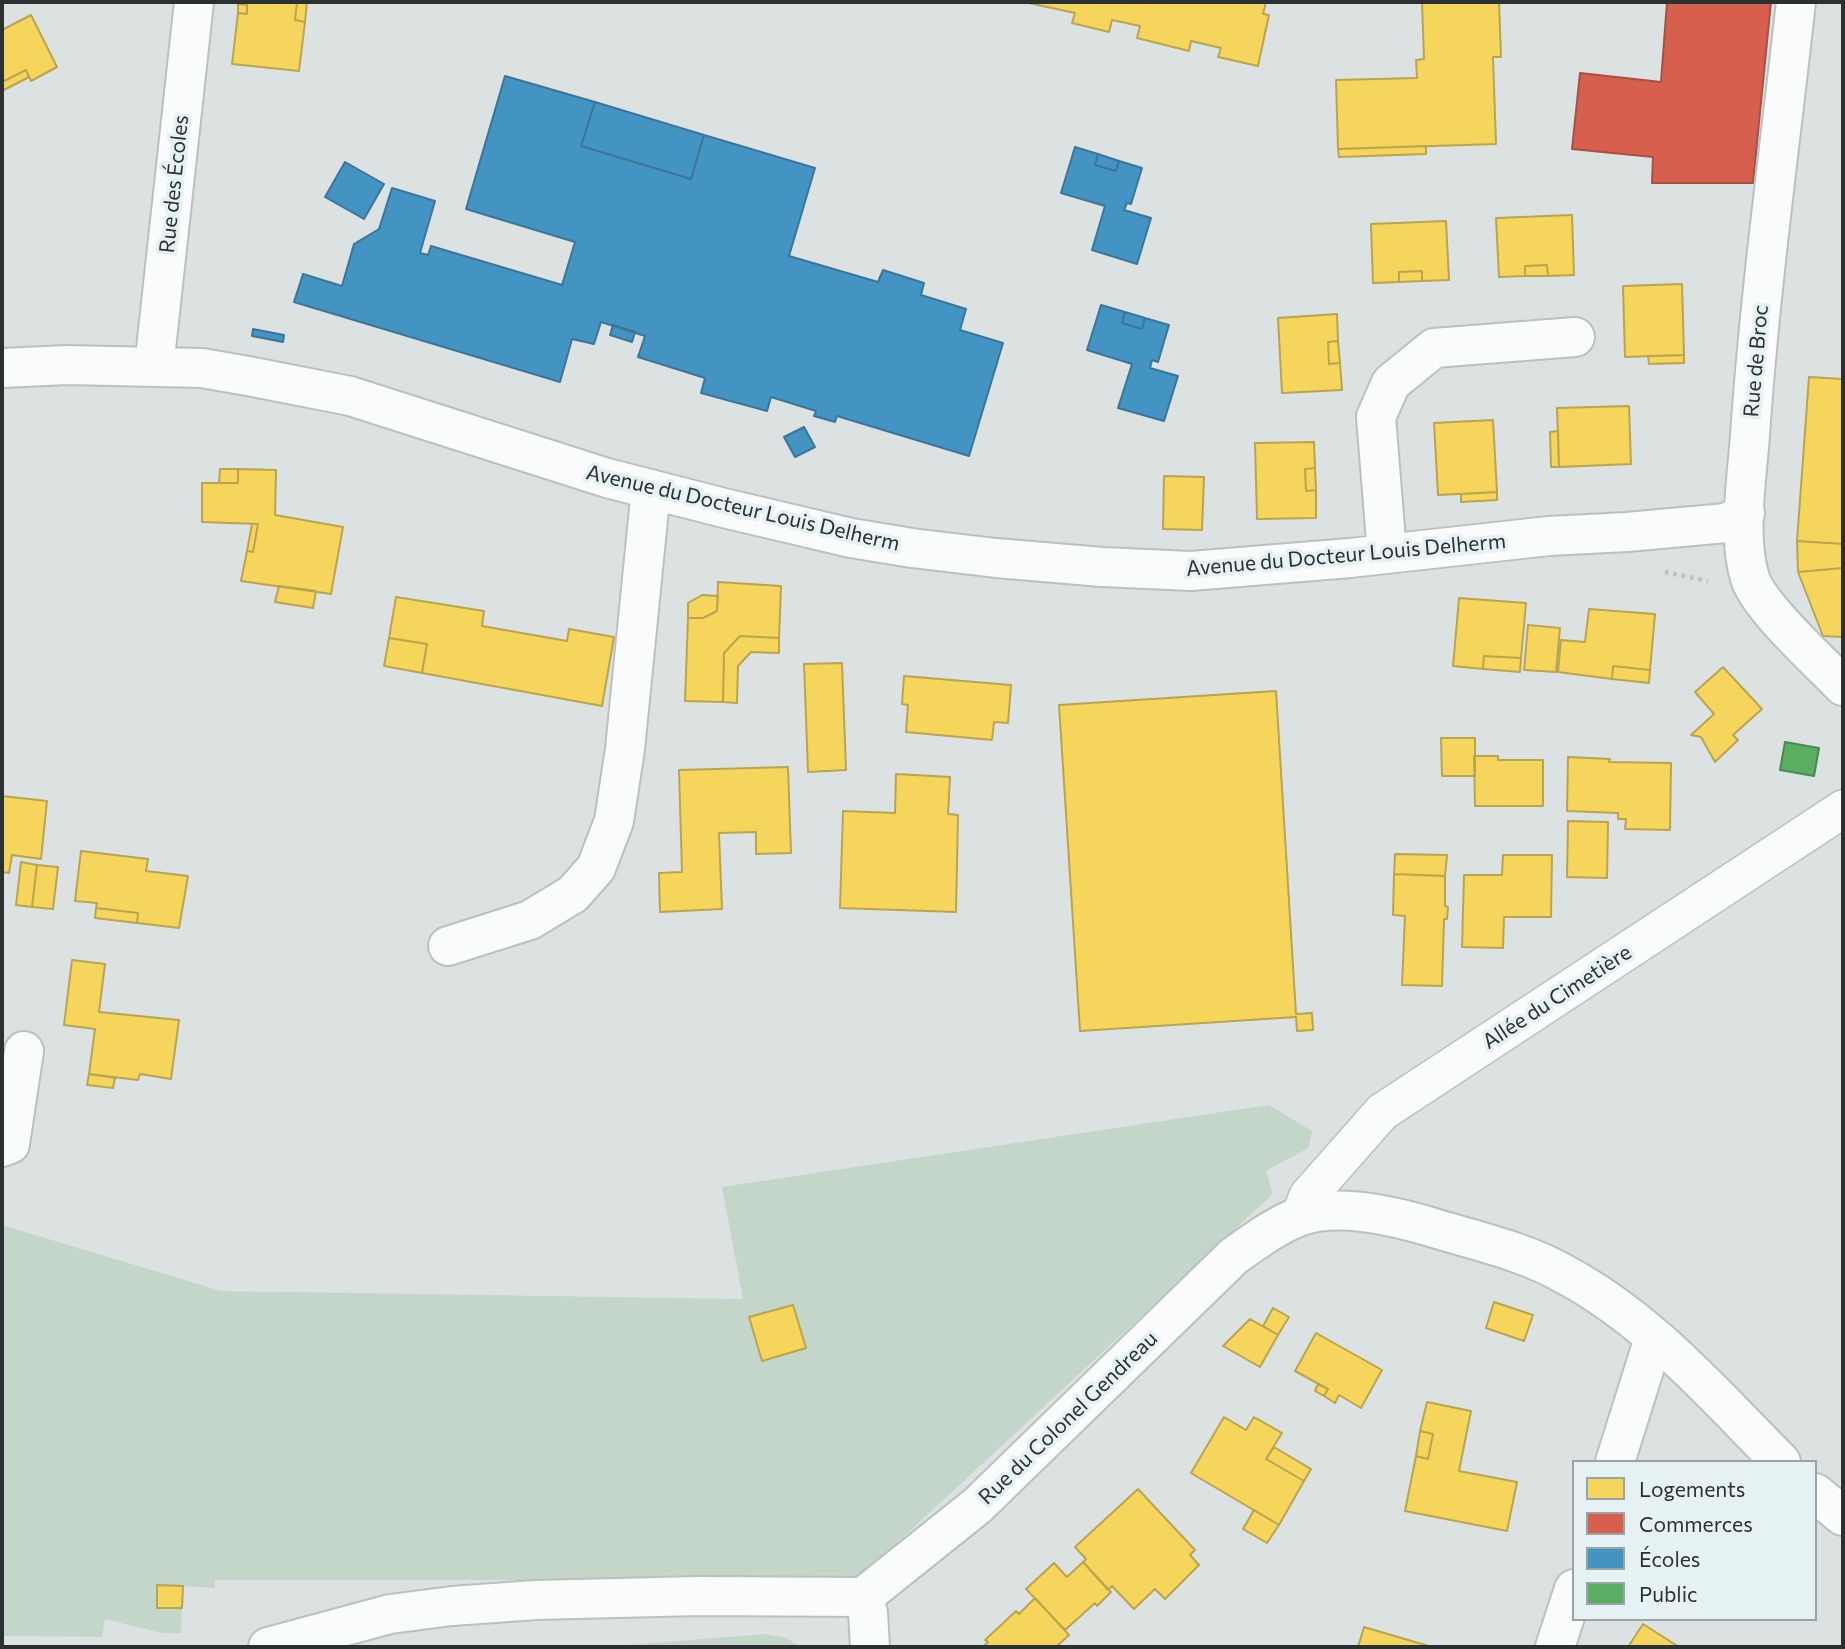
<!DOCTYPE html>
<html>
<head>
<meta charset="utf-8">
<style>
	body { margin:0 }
	#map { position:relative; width:1845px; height:1649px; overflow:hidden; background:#dce2e2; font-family:Commissioner,sans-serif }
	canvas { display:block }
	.frame { position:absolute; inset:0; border:4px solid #2b3031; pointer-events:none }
	.legend { position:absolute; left:1572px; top:1460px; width:245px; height:161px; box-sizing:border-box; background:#e5f1f3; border:2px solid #9ba4a5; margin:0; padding:9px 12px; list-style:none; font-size:21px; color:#2b3031 }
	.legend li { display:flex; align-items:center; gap:14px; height:35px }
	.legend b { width:35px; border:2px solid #9ba4a5 }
</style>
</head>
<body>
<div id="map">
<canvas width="1845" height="1649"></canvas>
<div class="frame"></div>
<ul class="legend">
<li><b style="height:19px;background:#f6d55c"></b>Logements</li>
<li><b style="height:19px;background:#d6604d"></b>Commerces</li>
<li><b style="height:19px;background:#4393c3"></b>Écoles</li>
<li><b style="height:19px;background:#5aae61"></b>Public</li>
</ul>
</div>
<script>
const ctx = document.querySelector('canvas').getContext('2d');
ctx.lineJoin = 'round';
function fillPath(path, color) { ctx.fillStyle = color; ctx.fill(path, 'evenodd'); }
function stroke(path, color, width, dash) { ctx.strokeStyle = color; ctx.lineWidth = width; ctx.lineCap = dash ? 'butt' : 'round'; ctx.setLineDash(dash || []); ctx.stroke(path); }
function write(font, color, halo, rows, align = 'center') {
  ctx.font = font + ' Commissioner,sans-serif'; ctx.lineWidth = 7; ctx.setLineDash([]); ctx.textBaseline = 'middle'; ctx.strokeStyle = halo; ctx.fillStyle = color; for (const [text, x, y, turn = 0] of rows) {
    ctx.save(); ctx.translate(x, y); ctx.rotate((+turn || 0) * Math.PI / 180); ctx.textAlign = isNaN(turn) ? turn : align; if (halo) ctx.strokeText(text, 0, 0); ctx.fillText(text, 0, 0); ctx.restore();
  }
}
fillPath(new Path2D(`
	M 1269,1105 L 1312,1131 L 1308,1148 L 1266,1171 L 1273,1194 L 857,1580 L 215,1580 L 215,1588 L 183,1586 L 181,1633 L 162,1633 L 105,1619 L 102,1637 L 2,1636 L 2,1225 L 221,1291 L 743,1299 L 722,1187 Z
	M 765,1634 L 786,1638 L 801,1647 L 602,1647 Z`), '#c4d5ca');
const homes = new Path2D(`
	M 239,2 L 297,2 L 295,20 L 305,22 L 299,71 L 232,64 L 238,13 L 247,14 L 247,5 L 238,4 Z
	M 297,2 L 307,2 L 305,22 L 295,20 Z
	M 1024,2 L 1266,2 L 1263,14 L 1269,15 L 1258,66 L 1218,57 L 1221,48 L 1191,41 L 1189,51 L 1137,38 L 1140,26 L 1112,20 L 1109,32 L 1072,23 L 1075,13 Z
	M 1422,2 L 1499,2 L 1501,57 L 1493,57 L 1496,144 L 1338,149 L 1336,80 L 1417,78 L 1416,60 L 1424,59 Z
	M 238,4 L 247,5 L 247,14 L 238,13 Z
	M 31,15 L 57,67 L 31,81 L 26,70 L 2,82 L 2,30 Z
	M 26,70 L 29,77 L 2,91 L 2,82 Z
	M 1426,146 L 1426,154 L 1339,157 L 1338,149 Z
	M 1572,215 L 1574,275 L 1548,276 L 1547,265 L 1525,266 L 1525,276 L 1499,277 L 1496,218 Z
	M 1446,221 L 1449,280 L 1422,281 L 1422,271 L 1399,272 L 1399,282 L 1373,283 L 1371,224 Z
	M 1547,265 L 1548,276 L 1525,276 L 1525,266 Z
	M 1422,271 L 1422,281 L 1399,282 L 1399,272 Z
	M 1682,284 L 1684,355 L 1625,357 L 1623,286 Z
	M 1337,314 L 1338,341 L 1328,342 L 1329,364 L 1340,363 L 1342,390 L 1282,393 L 1278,318 Z
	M 1338,341 L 1340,363 L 1329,364 L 1328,342 Z
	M 1684,355 L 1684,363 L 1649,364 L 1648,356 Z
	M 1809,377 L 1843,379 L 1843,544 L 1797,541 Z
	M 1629,406 L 1631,464 L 1559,467 L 1557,408 Z
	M 1493,420 L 1497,492 L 1438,495 L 1434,423 Z
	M 1558,431 L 1559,467 L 1551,467 L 1550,432 Z
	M 1314,442 L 1315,468 L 1305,469 L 1306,491 L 1316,490 L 1316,518 L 1257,519 L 1255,443 Z
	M 1315,468 L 1316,490 L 1306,491 L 1305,469 Z
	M 220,469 L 238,469 L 238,483 L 219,483 Z
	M 238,469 L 276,470 L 275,515 L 343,527 L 331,594 L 241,581 L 247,551 L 253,552 L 258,524 L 202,522 L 202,483 L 238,483 Z
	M 1164,476 L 1204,477 L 1202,530 L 1163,529 Z
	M 1497,492 L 1497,500 L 1461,502 L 1461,494 Z
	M 252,524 L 258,524 L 253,552 L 247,551 Z
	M 1797,541 L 1843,544 L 1843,568 L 1798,572 Z
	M 1843,568 L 1843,637 L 1823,636 L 1798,572 Z
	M 718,582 L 781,586 L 779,638 L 740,636 L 724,653 L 723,702 L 685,701 L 688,618 L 703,618 L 717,611 Z
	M 279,586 L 316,591 L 313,608 L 275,602 Z
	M 702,595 L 718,596 L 717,611 L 703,618 L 688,618 L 688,603 Z
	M 396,597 L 484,611 L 482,626 L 567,641 L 569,629 L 614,637 L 602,706 L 422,673 L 427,644 L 389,638 Z
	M 1459,598 L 1526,603 L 1521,658 L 1484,656 L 1483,669 L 1453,666 Z
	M 1589,609 L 1655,614 L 1650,670 L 1613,666 L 1612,679 L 1558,672 L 1561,640 L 1585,642 Z
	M 1528,625 L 1560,628 L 1556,672 L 1524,670 Z
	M 740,636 L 779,638 L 779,653 L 751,652 L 738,666 L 737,703 L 723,702 L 724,653 Z
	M 389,638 L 427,644 L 422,673 L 384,666 Z
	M 1484,656 L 1521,658 L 1520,672 L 1483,669 Z
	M 842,663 L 846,770 L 808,772 L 804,664 Z
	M 1613,666 L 1650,670 L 1649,683 L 1612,679 Z
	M 1723,667 L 1762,709 L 1733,735 L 1738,740 L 1715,762 L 1701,737 L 1691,735 L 1714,714 L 1695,692 Z
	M 904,676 L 1011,685 L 1008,723 L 994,722 L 992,740 L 906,732 L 908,705 L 902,704 Z
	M 1276,691 L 1296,1014 L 1312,1013 L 1313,1030 L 1297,1031 L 1296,1017 L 1080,1031 L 1059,705 Z
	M 1441,738 L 1475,738 L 1475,776 L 1442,776 Z
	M 1474,756 L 1498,756 L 1498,760 L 1543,760 L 1543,806 L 1475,806 Z
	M 1568,757 L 1610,759 L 1609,762 L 1671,763 L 1670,830 L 1625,829 L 1626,819 L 1618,819 L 1618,813 L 1567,811 Z
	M 788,767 L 791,853 L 756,854 L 756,832 L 719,833 L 722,909 L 660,912 L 659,873 L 682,872 L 679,770 Z
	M 896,774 L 950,777 L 948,814 L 958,815 L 956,912 L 840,908 L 843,811 L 895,813 Z
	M 2,796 L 47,801 L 41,859 L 12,855 L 9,873 L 2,872 Z
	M 1568,821 L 1608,822 L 1607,878 L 1567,877 Z
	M 81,851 L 148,859 L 146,871 L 188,876 L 179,928 L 137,923 L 138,913 L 96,908 L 97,903 L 75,901 Z
	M 1395,854 L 1447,855 L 1445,876 L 1394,874 Z
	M 1503,855 L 1552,855 L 1551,917 L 1504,917 L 1503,948 L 1462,947 L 1464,875 L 1502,875 Z
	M 21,862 L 37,865 L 32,907 L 16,905 Z
	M 37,865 L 58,867 L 53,909 L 32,907 Z
	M 1394,874 L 1445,876 L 1445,906 L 1448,907 L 1447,919 L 1444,919 L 1442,986 L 1402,985 L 1405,916 L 1393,915 Z
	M 96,908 L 138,913 L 137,923 L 95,918 Z
	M 72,960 L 105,964 L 99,1012 L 179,1020 L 171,1079 L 140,1074 L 138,1080 L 89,1074 L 95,1029 L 64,1025 Z
	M 89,1074 L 115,1078 L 113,1088 L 87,1085 Z
	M 1494,1302 L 1533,1315 L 1524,1341 L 1486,1328 Z
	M 793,1305 L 806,1348 L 762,1361 L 749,1317 Z
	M 1273,1308 L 1289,1317 L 1278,1335 L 1263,1326 Z
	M 1250,1319 L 1278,1335 L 1260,1367 L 1223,1346 Z
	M 1316,1333 L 1382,1370 L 1361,1408 L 1339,1395 L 1335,1403 L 1324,1396 L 1328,1389 L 1295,1371 Z
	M 1318,1384 L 1328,1389 L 1324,1396 L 1315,1391 Z
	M 1427,1402 L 1471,1411 L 1459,1471 L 1517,1482 L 1507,1531 L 1405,1511 L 1416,1456 L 1428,1459 L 1433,1434 L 1420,1431 Z
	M 1224,1417 L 1246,1430 L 1254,1417 L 1282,1433 L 1266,1459 L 1304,1481 L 1279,1525 L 1191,1473 Z
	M 1420,1431 L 1433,1434 L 1428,1459 L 1416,1456 Z
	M 1274,1447 L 1311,1469 L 1304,1481 L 1266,1459 Z
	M 1138,1489 L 1195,1550 L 1190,1555 L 1199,1565 L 1165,1599 L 1155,1589 L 1134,1609 L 1112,1586 L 1108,1590 L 1083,1562 L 1086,1559 L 1075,1547 Z
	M 1254,1510 L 1279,1525 L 1267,1543 L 1243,1529 Z
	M 1083,1562 L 1111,1592 L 1097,1606 L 1095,1603 L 1065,1630 L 1026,1589 L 1054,1563 L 1067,1577 Z
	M 157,1585 L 183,1586 L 182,1608 L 157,1608 Z
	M 1035,1598 L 1069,1635 L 1056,1647 L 983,1647 L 988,1642 L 985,1640 L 1016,1611 L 1019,1614 Z
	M 1643,1624 L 1679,1647 L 1628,1647 Z
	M 1364,1627 L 1432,1647 L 1358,1647 Z`);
fillPath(homes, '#f6d55c');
stroke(homes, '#b9a44f', 2);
const shops = new Path2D(`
	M 1667,2 L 1771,2 L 1753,183 L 1652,183 L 1653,157 L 1572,149 L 1580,73 L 1661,82 Z`);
fillPath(shops, '#d6604d');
stroke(shops, '#a35245', 2);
const schools = new Path2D(`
	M 505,76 L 595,102 L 581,146 L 691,179 L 704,135 L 815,168 L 789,256 L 878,282 L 883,270 L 924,283 L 921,295 L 966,309 L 960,330 L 1003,343 L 969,456 L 837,416 L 835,422 L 814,416 L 816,411 L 771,397 L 767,411 L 701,393 L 705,378 L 638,357 L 645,336 L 601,322 L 594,344 L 572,339 L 560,382 L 294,302 L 303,274 L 342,286 L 354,244 L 379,229 L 392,188 L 435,201 L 420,253 L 428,255 L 431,246 L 562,285 L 575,242 L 466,209 Z
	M 595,102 L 704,135 L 691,179 L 581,146 Z
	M 1075,147 L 1098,154 L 1095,165 L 1116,171 L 1119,161 L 1142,168 L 1131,204 L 1127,203 L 1124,210 L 1151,218 L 1137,264 L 1092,250 L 1105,206 L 1061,193 Z
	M 1098,154 L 1119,161 L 1116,171 L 1095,165 Z
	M 345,162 L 384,184 L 364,219 L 325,197 Z
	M 1101,305 L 1125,312 L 1122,323 L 1142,329 L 1145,318 L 1169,325 L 1158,362 L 1152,360 L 1150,368 L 1178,376 L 1164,421 L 1118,408 L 1132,364 L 1087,350 Z
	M 1125,312 L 1145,318 L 1142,329 L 1122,323 Z
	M 613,325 L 635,332 L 632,342 L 610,335 Z
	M 253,329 L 284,335 L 283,342 L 252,336 Z
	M 804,427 L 815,447 L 795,457 L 784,437 Z`);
fillPath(schools, '#4393c3');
stroke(schools, '#3c7597', 2);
const public = new Path2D(`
	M 1785,742 L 1819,748 L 1814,776 L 1780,770 Z`);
fillPath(public, '#5aae61');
stroke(public, '#4c8853', 2);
const pedestrian = new Path2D(`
	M 1300,1216 L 1308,1196 L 1382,1112 L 1843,809`);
const minor = new Path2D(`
	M 1796,2 C 1780,146 1760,290 1750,435 C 1747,478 1737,537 1750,578 C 1758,606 1821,663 1843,686
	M 154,367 L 194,2
	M 2,368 L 67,365 L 202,368 L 248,376 L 350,396 L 607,478 L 724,508 L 851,538 L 912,548 L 996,558 L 1102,567 L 1191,571 L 1350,558 L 1549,536 L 1627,532 L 1726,523 L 1745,513
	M 1387,553 L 1376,417 L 1391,383 L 1434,348 L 1575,337
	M 448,946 L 530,920 L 573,894 L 596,868 L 614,821 L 625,749 L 651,489
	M 2,1147 L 10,1144 L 24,1051
	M 1615,1462 L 1654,1338
	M 1815,1493 L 1843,1516
	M 863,1597 L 868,1613 L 870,1647
	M 268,1647 L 390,1614 L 452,1606 L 536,1600 L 699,1596 L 863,1597 L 978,1505 L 1234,1256 C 1255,1241 1274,1227 1298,1217 C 1339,1201 1403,1218 1444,1231 C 1485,1243 1527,1253 1564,1274 C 1649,1319 1714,1395 1781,1462
	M 1555,1647 L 1574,1589`);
stroke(pedestrian, '#bbc0c1', 40);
stroke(minor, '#bbc0c1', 42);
stroke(new Path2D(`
	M 1665,572 L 1708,581`), '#bdc0c1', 4.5, [3.5, 5]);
stroke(pedestrian, '#fafbfb', 37);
stroke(minor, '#fafbfb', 38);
write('21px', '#2b3031', '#e5f1f3', [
	["Rue des Écoles",174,184,-84],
	["Rue de Broc",1756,361,-85],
	["Avenue du Docteur Louis Delherm",743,508,13],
	["Avenue du Docteur Louis Delherm",1346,555,-5],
	["Allée du Cimetière",1557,997,-33],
	["Rue du Colonel Gendreau",1068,1418,-44]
]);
</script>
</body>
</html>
